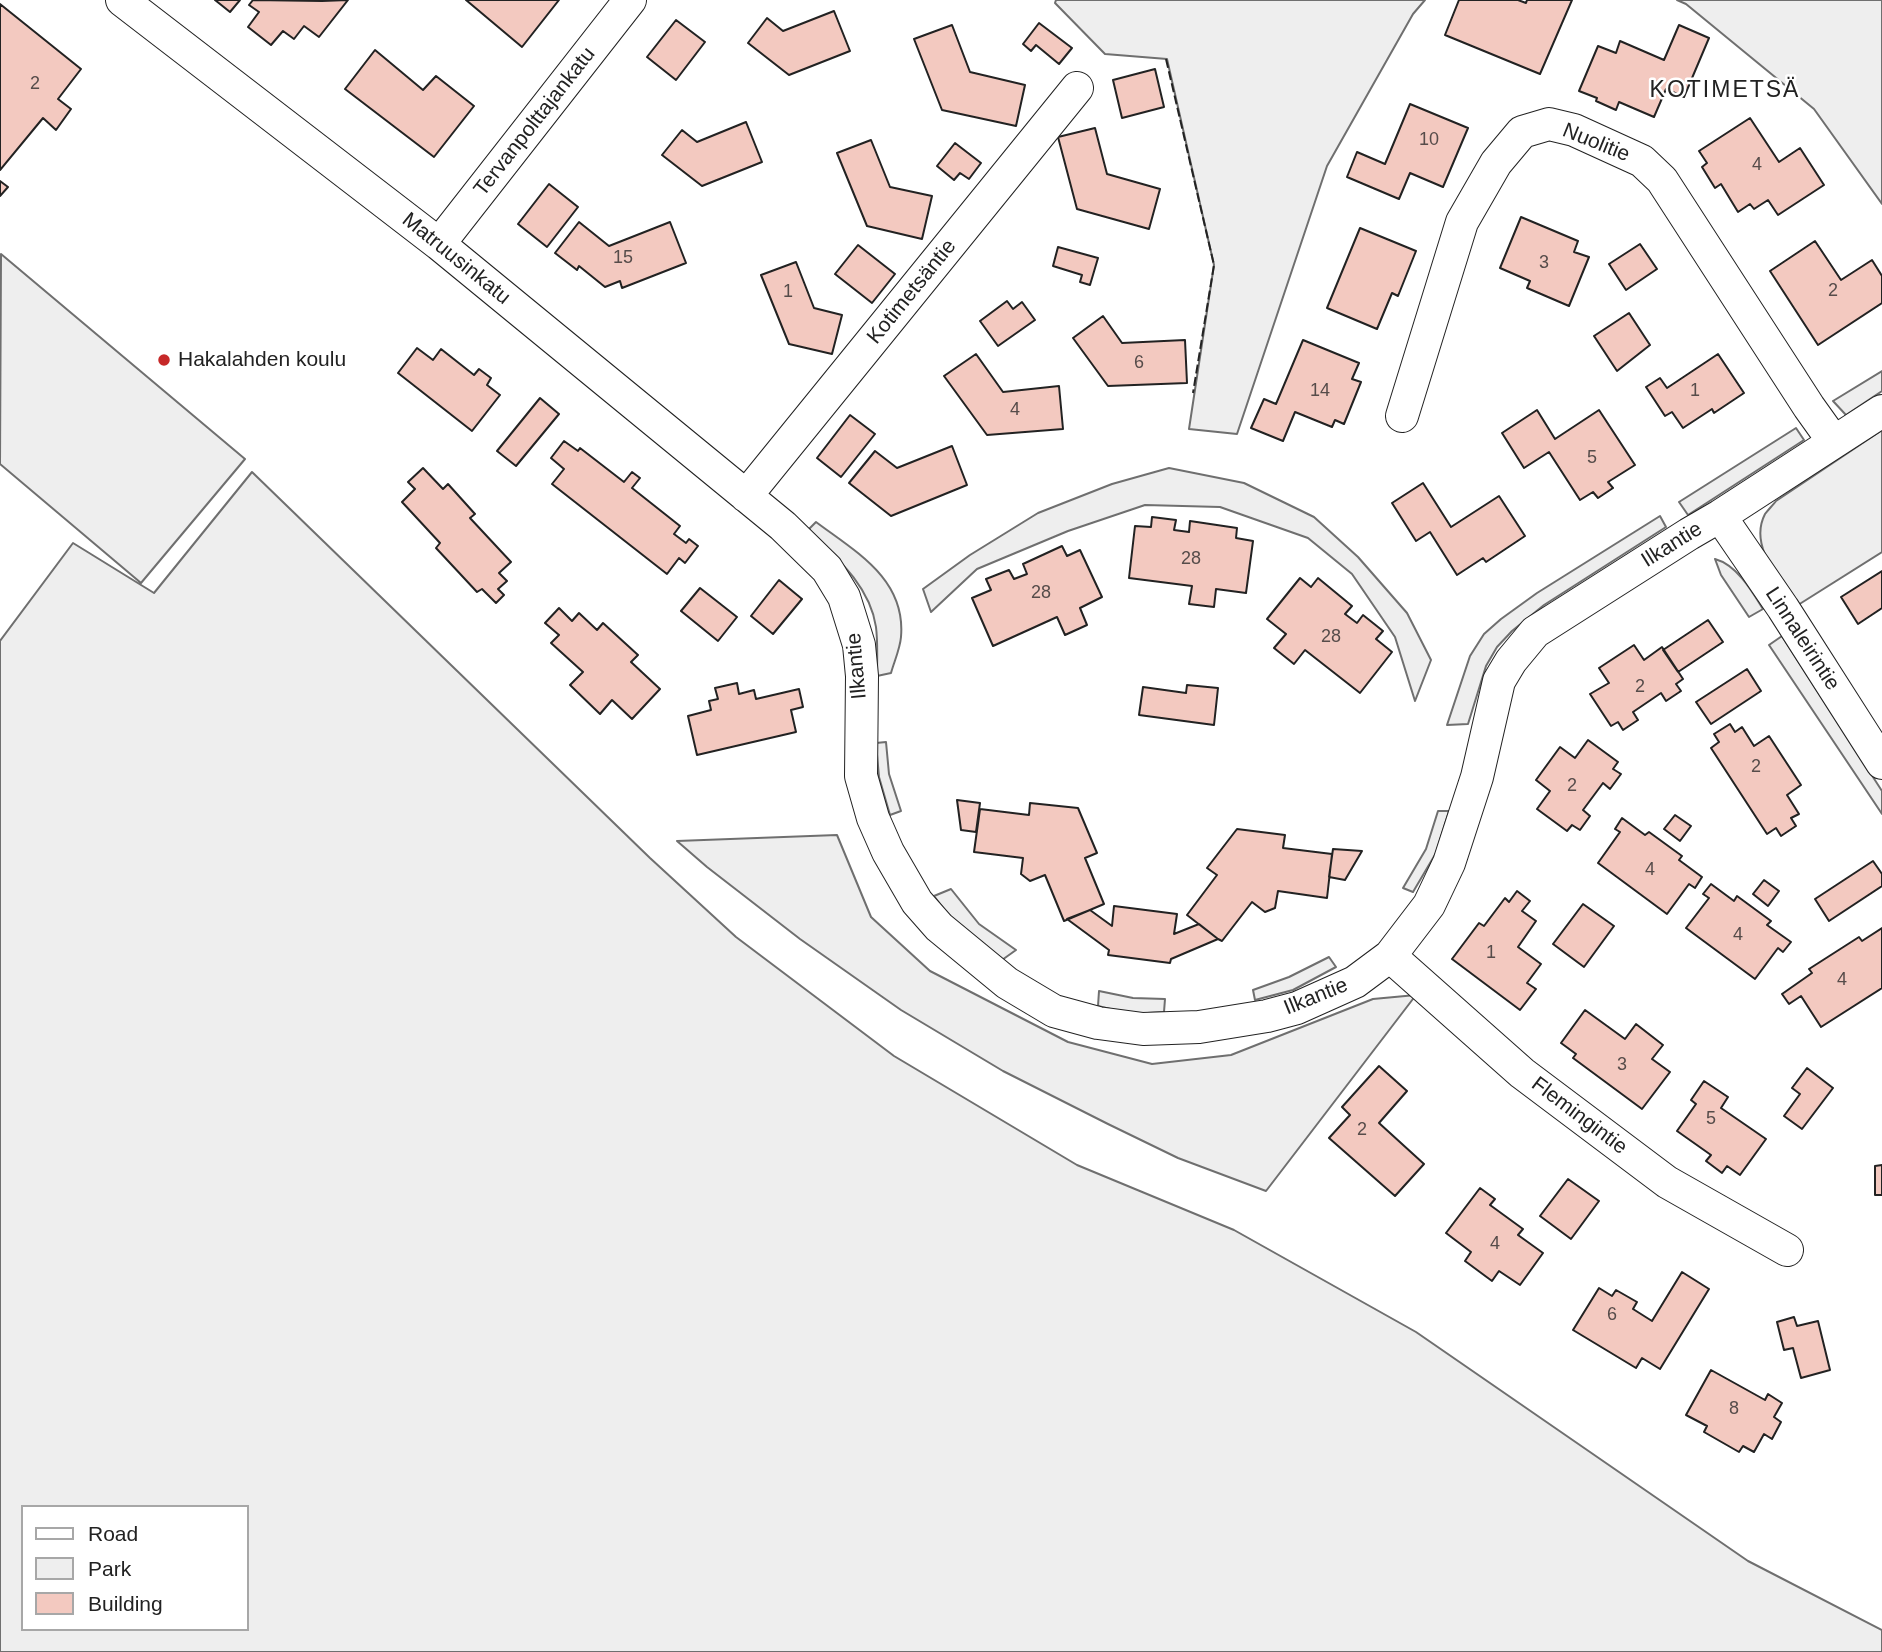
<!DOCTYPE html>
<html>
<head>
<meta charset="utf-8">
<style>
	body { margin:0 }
	#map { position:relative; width:1882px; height:1652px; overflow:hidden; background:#fff; font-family:Helvetica,sans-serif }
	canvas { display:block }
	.legend { position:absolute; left:21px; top:1505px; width:228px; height:126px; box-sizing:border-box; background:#fff; border:2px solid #a7a7a7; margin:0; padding:9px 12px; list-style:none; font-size:21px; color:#222 }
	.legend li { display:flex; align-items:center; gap:14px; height:35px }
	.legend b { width:35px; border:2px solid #a7a7a7 }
</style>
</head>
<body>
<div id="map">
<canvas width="1882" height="1652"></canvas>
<ul class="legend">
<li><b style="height:9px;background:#fff"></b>Road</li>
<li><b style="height:19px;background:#eee"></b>Park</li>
<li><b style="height:19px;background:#f3c9c0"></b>Building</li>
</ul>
</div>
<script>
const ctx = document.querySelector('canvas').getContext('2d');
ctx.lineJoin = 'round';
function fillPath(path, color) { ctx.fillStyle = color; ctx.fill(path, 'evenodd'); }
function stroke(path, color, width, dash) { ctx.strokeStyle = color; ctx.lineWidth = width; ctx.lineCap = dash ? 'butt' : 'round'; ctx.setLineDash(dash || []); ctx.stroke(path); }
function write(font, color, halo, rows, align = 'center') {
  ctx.font = font + ' Helvetica,sans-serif'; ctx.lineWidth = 5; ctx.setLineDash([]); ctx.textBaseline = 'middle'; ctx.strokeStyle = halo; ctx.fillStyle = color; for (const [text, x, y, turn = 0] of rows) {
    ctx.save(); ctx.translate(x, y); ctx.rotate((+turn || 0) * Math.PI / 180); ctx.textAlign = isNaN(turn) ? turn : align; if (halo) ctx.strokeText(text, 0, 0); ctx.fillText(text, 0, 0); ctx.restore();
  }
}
const green = new Path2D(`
	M 1056,0 L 1425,0 L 1413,14 L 1327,166 L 1237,434 L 1189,429 L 1214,265 L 1167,59 L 1105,54 L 1055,3 Z
	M 1677,0 L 1882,0 L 1882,204 L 1814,109 L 1686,4 Z
	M 1,254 L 245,459 L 141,583 L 0,464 Z
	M 1882,371 L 1882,391 L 1846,415 L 1833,401 Z
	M 1796,428 L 1804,440 L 1688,515 L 1679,502 Z
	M 1882,430 L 1882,552 L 1798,605 C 1781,580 1748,547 1765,514 C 1768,510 1773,505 1776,501 Z
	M 1169,468 L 1244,483 L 1314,517 L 1358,557 L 1407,613 L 1431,660 L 1415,701 L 1395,637 L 1352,574 L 1308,538 L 1220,507 L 1145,505 L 1068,531 L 977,569 L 931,612 L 923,589 L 970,555 L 1038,513 L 1112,484 Z
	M 252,472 L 650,858 L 736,937 L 894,1056 L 1077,1165 L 1234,1230 L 1416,1332 L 1748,1561 L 1882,1630 L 1882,1652 L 0,1652 L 0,641 L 73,543 L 154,593 ZM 23,1507 L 247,1507 L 247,1629 L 23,1629 Z
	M 1660,516 L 1666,527 L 1544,605 L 1512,631 L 1497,647 L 1486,666 L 1468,724 L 1447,725 L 1470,656 L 1484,634 L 1501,619 L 1537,593 Z
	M 816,522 C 856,552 906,579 901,637 C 900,649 894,662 891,673 L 877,676 C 877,659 878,643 876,627 C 870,586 836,557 808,530 Z
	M 1715,559 C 1737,565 1752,591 1763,609 L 1749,617 L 1721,575 Z
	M 1782,636 L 1882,791 L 1882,814 L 1769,645 Z
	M 886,742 L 889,774 L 901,811 L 890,815 L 879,777 L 876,743 Z
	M 1438,811 L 1449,811 L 1436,853 L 1413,892 L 1403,888 L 1426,849 Z
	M 837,835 L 871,917 L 930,971 L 1068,1042 L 1152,1064 L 1231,1055 L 1373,999 L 1416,995 L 1266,1191 L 1178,1158 L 1108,1124 L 1003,1071 L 901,1010 L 800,939 L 707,867 L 677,841 Z
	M 951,889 L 979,924 L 1016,950 L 1002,960 L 959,929 L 934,896 Z
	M 1329,957 L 1336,967 L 1293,990 L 1255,1000 L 1253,990 L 1289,977 Z
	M 1099,991 L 1133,998 L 1165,999 L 1164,1012 L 1131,1014 L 1098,1006 Z`);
fillPath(green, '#eee');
stroke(green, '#6f6f6f', 2);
const building = new Path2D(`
	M 215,0 L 240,0 L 230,12 Z
	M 253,0 L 322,1 L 348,0 L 319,37 L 304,26 L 294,39 L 283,31 L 271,45 L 248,27 L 259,12 L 249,5 Z
	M 466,0 L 559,0 L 522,47 Z
	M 1459,0 L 1518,0 L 1526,3 L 1527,0 L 1572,0 L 1540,74 L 1445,35 Z
	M 0,4 L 81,69 L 58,99 L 71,109 L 56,130 L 43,118 L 0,170 Z
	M 834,11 L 850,51 L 789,75 L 748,43 L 767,18 L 783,31 Z
	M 676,20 L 705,42 L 676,80 L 647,57 Z
	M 1039,23 L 1072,48 L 1059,64 L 1036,45 L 1031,51 L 1023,44 Z
	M 952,25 L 970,72 L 1025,85 L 1016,126 L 942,110 L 914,39 Z
	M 1679,25 L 1709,38 L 1684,97 L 1666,89 L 1654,117 L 1619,102 L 1616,110 L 1596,101 L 1597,98 L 1579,91 L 1598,46 L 1616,53 L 1620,41 L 1664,60 Z
	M 375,50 L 423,90 L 436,76 L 474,106 L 434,157 L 345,89 Z
	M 1155,69 L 1164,107 L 1122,118 L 1113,80 Z
	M 1410,104 L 1468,128 L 1443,187 L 1410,173 L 1399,199 L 1347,177 L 1357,152 L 1385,164 Z
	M 1750,118 L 1779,162 L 1800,148 L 1824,185 L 1778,215 L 1768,200 L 1754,209 L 1750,204 L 1738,212 L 1721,184 L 1715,188 L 1702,167 L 1707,163 L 1699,151 Z
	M 746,122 L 762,162 L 702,186 L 662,155 L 682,130 L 697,142 Z
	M 1095,128 L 1107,174 L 1160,189 L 1149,229 L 1077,209 L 1058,137 Z
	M 871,140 L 890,187 L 932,196 L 922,239 L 867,226 L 837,153 Z
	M 955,143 L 981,163 L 969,179 L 960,173 L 954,180 L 937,166 Z
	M 0,181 L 8,187 L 0,196 Z
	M 549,184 L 578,207 L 547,247 L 518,224 Z
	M 1521,217 L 1578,241 L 1574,252 L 1589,257 L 1569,306 L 1527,288 L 1530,281 L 1500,268 Z
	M 579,222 L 609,246 L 670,222 L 686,263 L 622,288 L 620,281 L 605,287 L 579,266 L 577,270 L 555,253 Z
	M 1360,228 L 1416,251 L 1398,296 L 1392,293 L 1377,329 L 1327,308 Z
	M 1815,241 L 1841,280 L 1872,260 L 1882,276 L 1882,303 L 1818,345 L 1770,271 Z
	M 1640,244 L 1657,269 L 1626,290 L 1609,264 Z
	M 858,245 L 895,274 L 872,303 L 835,274 Z
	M 1058,247 L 1098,258 L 1090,285 L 1080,282 L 1082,275 L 1053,266 Z
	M 796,262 L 814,308 L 842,315 L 832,354 L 789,344 L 761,275 Z
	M 1007,301 L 1013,309 L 1022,302 L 1035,320 L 998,346 L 980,321 Z
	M 1629,313 L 1650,345 L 1617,371 L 1594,336 Z
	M 1103,316 L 1122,343 L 1185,340 L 1187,383 L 1108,386 L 1073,338 Z
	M 1303,340 L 1359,363 L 1352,379 L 1361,382 L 1344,424 L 1335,420 L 1332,427 L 1295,412 L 1283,441 L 1251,428 L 1264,399 L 1276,404 Z
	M 417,348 L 433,360 L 441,349 L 474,375 L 479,369 L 491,378 L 487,385 L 500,395 L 472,431 L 398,373 Z
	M 976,354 L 1003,392 L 1059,386 L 1063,429 L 987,435 L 944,376 Z
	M 1718,354 L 1744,393 L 1714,413 L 1712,409 L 1683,428 L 1672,412 L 1665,416 L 1646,387 L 1660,378 L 1667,388 Z
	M 540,398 L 559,414 L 516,466 L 497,451 Z
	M 1537,410 L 1555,439 L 1599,410 L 1635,465 L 1608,482 L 1613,488 L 1598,498 L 1593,492 L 1580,500 L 1549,452 L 1524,468 L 1502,433 Z
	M 850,415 L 875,434 L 841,477 L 817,458 Z
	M 564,441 L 578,451 L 580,448 L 624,482 L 632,472 L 640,478 L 632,488 L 680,526 L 674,534 L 686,543 L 689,539 L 698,546 L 685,563 L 679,558 L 667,574 L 552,484 L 564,469 L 551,458 Z
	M 952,446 L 967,485 L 891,516 L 849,483 L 875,451 L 897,468 Z
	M 423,468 L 443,489 L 448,484 L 475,514 L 470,518 L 511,562 L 499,573 L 507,581 L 498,589 L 504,595 L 496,603 L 482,589 L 477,592 L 436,548 L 440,543 L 402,502 L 415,489 L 408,482 Z
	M 1423,483 L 1451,527 L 1499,496 L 1525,536 L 1486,562 L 1483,558 L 1457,575 L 1430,532 L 1416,541 L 1392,503 Z
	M 1152,517 L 1176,520 L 1174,530 L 1189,532 L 1190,521 L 1237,528 L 1236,538 L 1253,541 L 1246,593 L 1216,589 L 1214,607 L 1189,604 L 1192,586 L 1129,578 L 1135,526 L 1151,527 Z
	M 1062,546 L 1067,556 L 1080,550 L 1102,597 L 1080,608 L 1087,625 L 1065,635 L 1057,617 L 993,646 L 972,598 L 991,590 L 986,579 L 1009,570 L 1014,579 L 1027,574 L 1023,564 Z
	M 1882,571 L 1882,608 L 1858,624 L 1841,597 Z
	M 1300,578 L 1311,587 L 1318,578 L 1352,606 L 1345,614 L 1357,623 L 1363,615 L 1383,631 L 1376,639 L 1392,652 L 1360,693 L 1305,650 L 1294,664 L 1274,648 L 1286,634 L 1267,619 Z
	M 779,580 L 802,599 L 773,634 L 751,616 Z
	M 700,588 L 737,617 L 718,641 L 681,611 Z
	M 559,608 L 572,621 L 579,613 L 597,630 L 603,623 L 638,655 L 631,662 L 660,689 L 632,719 L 612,700 L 600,714 L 570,685 L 583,672 L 551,643 L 559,635 L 545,623 Z
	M 1708,620 L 1723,642 L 1678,672 L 1663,650 Z
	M 1634,645 L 1644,660 L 1662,647 L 1683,679 L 1676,684 L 1681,691 L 1666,701 L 1661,693 L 1633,712 L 1638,720 L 1623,730 L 1618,722 L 1611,726 L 1590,694 L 1609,683 L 1599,668 Z
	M 1747,669 L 1761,691 L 1711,724 L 1696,702 Z
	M 737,683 L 739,694 L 754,690 L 756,699 L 799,689 L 803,707 L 791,710 L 796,732 L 697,755 L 688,716 L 711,710 L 709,701 L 718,699 L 715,688 Z
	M 1187,685 L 1218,688 L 1214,725 L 1139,715 L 1143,687 L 1186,693 Z
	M 1730,724 L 1735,732 L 1742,727 L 1754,746 L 1769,736 L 1801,785 L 1787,795 L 1799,814 L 1791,818 L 1796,826 L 1781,836 L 1776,828 L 1767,834 L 1711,748 L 1719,742 L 1714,734 Z
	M 1588,740 L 1618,762 L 1613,769 L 1621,774 L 1610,789 L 1603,783 L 1583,810 L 1590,816 L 1580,830 L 1572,825 L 1567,831 L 1537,809 L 1550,791 L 1536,780 L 1560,747 L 1575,758 Z
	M 957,800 L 980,803 L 976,832 L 961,830 Z
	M 1030,803 L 1078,808 L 1097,853 L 1085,858 L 1104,904 L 1064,921 L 1045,875 L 1030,881 L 1021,874 L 1023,858 L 974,852 L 980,809 L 1029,815 Z
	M 1675,815 L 1691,826 L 1680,841 L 1664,829 Z
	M 1622,818 L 1645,835 L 1649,832 L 1682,856 L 1679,860 L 1702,877 L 1695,888 L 1689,884 L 1667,914 L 1598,863 L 1620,832 L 1615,829 Z
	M 1237,829 L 1285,835 L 1283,848 L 1332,854 L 1327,898 L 1278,891 L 1275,908 L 1265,912 L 1252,902 L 1222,941 L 1218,939 L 1187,915 L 1217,875 L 1207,868 Z
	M 1333,849 L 1362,851 L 1345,880 L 1329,877 Z
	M 1873,861 L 1882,874 L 1882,886 L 1829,921 L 1815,899 Z
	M 1764,880 L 1779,891 L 1768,906 L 1753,894 Z
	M 1711,884 L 1734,901 L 1737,896 L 1771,921 L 1767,925 L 1791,942 L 1783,952 L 1778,948 L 1755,979 L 1686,928 L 1709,898 L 1703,894 Z
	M 1517,891 L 1530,901 L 1522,911 L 1536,921 L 1518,947 L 1541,964 L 1527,983 L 1536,989 L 1520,1010 L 1452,959 L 1479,923 L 1484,926 L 1505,898 L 1509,902 Z
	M 1583,904 L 1614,926 L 1584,967 L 1553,944 Z
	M 1114,906 L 1177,914 L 1174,934 L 1199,924 L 1218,939 L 1171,959 L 1170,963 L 1108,955 L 1109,950 L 1067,919 L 1090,910 L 1112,926 Z
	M 1882,928 L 1882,988 L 1821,1027 L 1801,996 L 1789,1004 L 1782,994 L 1812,973 L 1809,969 L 1859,937 L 1862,941 Z
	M 1585,1010 L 1625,1039 L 1636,1024 L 1663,1045 L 1652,1059 L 1670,1072 L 1642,1109 L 1573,1058 L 1576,1054 L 1561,1043 Z
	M 1379,1066 L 1407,1091 L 1379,1123 L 1424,1164 L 1395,1196 L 1329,1138 L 1350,1115 L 1342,1107 Z
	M 1807,1068 L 1833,1088 L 1802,1129 L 1784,1116 L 1800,1094 L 1792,1088 Z
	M 1704,1081 L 1728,1097 L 1721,1108 L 1766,1139 L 1740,1175 L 1727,1166 L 1722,1173 L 1706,1161 L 1711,1155 L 1677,1131 L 1696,1104 L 1691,1100 Z
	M 1882,1165 L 1882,1195 L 1875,1195 L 1875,1166 Z
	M 1568,1179 L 1599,1201 L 1571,1239 L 1540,1216 Z
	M 1480,1188 L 1495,1199 L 1490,1205 L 1523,1229 L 1518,1235 L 1543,1253 L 1520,1285 L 1499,1271 L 1492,1281 L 1465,1261 L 1471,1252 L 1446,1233 Z
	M 1682,1272 L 1709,1289 L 1660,1369 L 1642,1358 L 1636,1368 L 1573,1330 L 1599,1288 L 1612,1296 L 1616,1290 L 1637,1302 L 1633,1309 L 1652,1321 Z
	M 1794,1317 L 1797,1326 L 1818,1321 L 1830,1370 L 1801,1378 L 1793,1348 L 1784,1350 L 1777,1322 Z
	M 1711,1370 L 1765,1400 L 1768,1394 L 1782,1403 L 1774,1417 L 1781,1422 L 1772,1439 L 1764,1434 L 1754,1452 L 1743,1446 L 1739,1452 L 1704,1432 L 1707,1426 L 1686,1415 Z`);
fillPath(building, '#f3c9c0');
stroke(building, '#222', 2);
const minor = new Path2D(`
	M 122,0 L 439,244 L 783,526 L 827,569 L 844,597 L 859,645 L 862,676 L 861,776 L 873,818 L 888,852 L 917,902 L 939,927 L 1007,983 L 1054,1011 L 1098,1023 L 1143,1029 L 1199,1027 L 1267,1016 L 1297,1008 L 1355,982 L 1390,956 L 1429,905 L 1449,863 L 1477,777 L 1499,681 L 1511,661 L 1535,632 L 1689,534 L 1720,516 L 1882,411
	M 439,244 L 630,0
	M 1402,416 L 1462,222 L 1496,163 L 1522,132 L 1549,124 L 1574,130 L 1642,161 L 1662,180 L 1809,407 L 1834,442
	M 746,496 L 1077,88
	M 1720,516 L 1783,608 L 1882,763
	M 1390,956 L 1522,1073 L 1667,1182 L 1787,1250`);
stroke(minor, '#222', 34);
stroke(minor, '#fff', 32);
stroke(new Path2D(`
	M 1166,59 L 1214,265 L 1193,393`), '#222', 2, [9, 3.5]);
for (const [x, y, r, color] of [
	[164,360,7,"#c62828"]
]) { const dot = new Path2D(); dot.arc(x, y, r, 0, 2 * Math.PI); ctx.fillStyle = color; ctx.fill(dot); stroke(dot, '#fff', 2.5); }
write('18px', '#564c4a', null, [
	["2",35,84],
	["10",1429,140],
	["4",1757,165],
	["15",623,258],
	["3",1544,263],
	["2",1833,291],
	["1",788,292],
	["6",1139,363],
	["14",1320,391],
	["1",1695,391],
	["4",1015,410],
	["5",1592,458],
	["28",1191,559],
	["28",1041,593],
	["28",1331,637],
	["2",1640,687],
	["2",1756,767],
	["2",1572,786],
	["4",1650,870],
	["4",1738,935],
	["1",1491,953],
	["4",1842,980],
	["3",1622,1065],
	["5",1711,1119],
	["2",1362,1130],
	["4",1495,1244],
	["6",1612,1315],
	["8",1734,1409]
]);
write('21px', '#222', '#fff', [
	["Tervanpolttajankatu",535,122,-52],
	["Nuolitie",1596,143,22],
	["Matruusinkatu",456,259,39],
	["Kotimetsäntie",912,292,-51],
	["Ilkantie",1672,545,-32],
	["Linnaleirintie",1802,639,57],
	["Ilkantie",857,666,-95],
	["Ilkantie",1316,997,-22],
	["Flemingintie",1579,1116,37]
]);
write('21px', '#222', '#fff', [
	["Hakalahden koulu",178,360]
], 'left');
ctx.letterSpacing = '2px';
write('23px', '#222', '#fff', [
	["KOTIMETSÄ",1725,91]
]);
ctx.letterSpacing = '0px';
</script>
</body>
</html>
